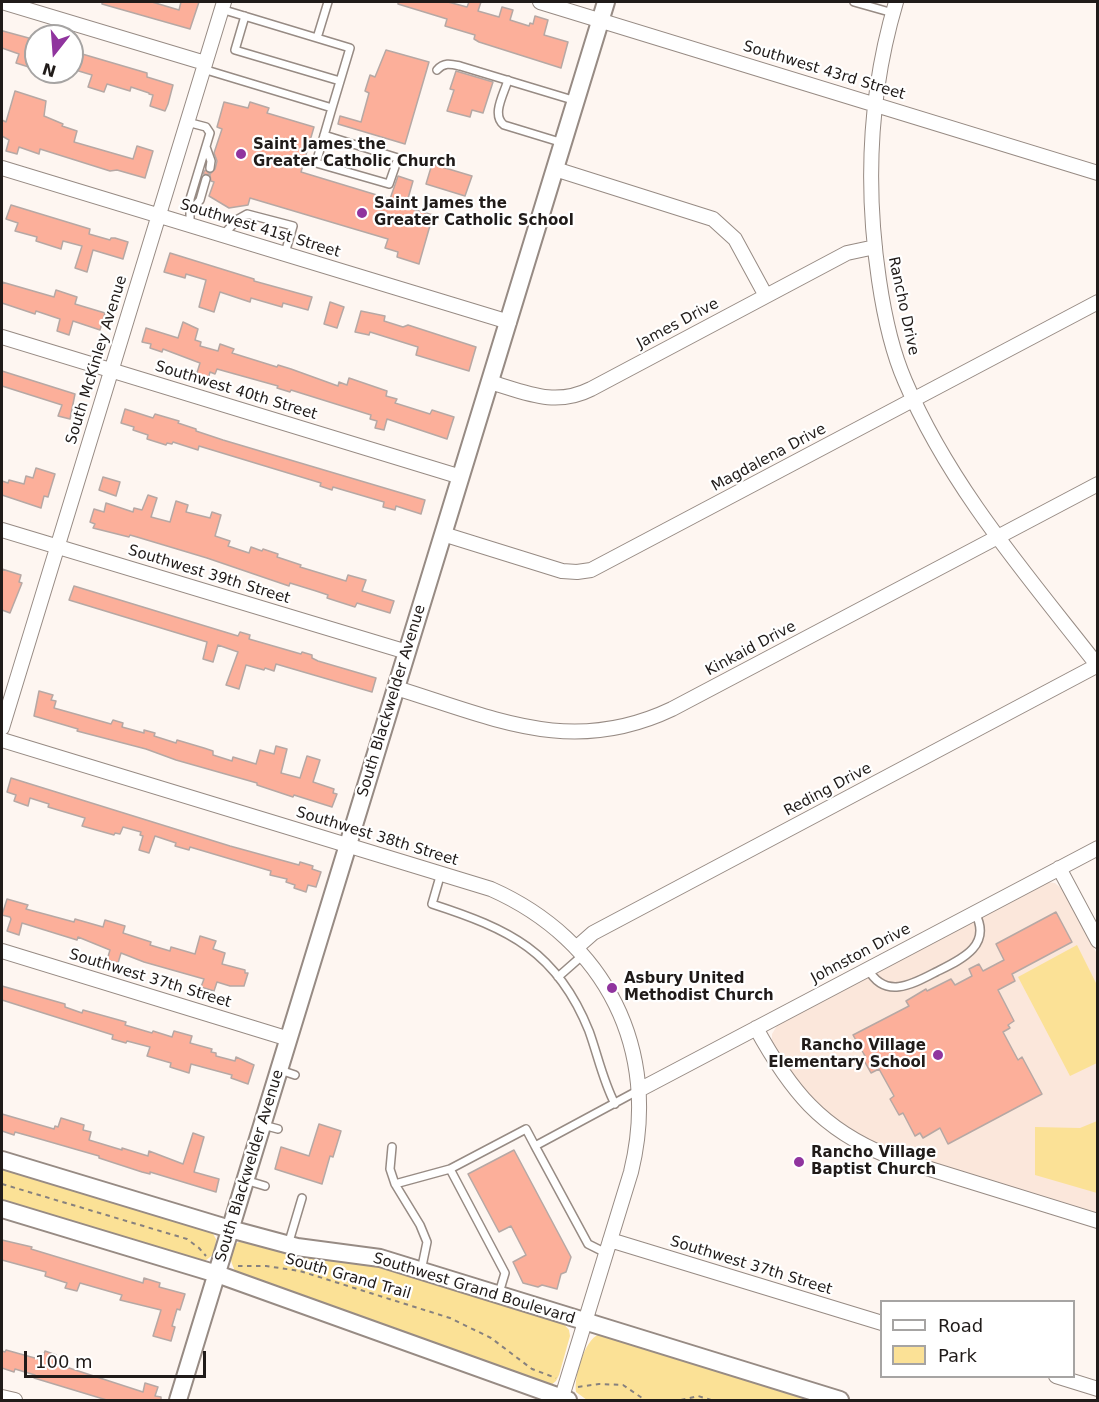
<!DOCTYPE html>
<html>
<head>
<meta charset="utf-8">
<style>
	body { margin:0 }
	#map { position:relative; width:1099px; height:1402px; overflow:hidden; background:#fef6f1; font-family:"DejaVu Sans",sans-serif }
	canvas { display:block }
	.frame { position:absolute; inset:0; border:3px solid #201b19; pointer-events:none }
	.legend { position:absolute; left:880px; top:1300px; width:195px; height:78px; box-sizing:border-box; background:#fff; border:2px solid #a6a4a3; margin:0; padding:8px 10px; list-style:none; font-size:18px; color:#201b19 }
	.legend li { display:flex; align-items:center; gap:12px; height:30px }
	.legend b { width:30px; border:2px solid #a6a4a3 }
	.north { position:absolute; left:24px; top:24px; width:60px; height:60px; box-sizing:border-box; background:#fff; border:2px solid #a6a4a3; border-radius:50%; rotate:197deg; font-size:16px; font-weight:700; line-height:24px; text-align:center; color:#201b19 }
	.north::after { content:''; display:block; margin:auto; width:21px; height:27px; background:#90349e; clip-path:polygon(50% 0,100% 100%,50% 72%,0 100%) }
	.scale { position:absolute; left:24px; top:1351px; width:182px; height:27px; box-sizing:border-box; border:3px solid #201b19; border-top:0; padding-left:8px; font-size:18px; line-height:21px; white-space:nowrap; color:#201b19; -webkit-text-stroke:4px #fff; paint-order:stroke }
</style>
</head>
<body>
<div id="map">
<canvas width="1099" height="1402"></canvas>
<div class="frame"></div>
<ul class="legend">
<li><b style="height:8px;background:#fff"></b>Road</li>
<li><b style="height:16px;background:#fbe196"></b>Park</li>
</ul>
<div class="north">N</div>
<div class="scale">100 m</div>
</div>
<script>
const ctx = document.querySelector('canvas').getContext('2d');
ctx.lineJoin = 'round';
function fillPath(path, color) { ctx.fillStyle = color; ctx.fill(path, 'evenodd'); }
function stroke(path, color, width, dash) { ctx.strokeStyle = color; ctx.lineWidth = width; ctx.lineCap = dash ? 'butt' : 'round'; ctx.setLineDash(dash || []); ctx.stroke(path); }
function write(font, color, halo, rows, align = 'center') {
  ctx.font = font + ' "DejaVu Sans",sans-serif'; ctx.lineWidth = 4.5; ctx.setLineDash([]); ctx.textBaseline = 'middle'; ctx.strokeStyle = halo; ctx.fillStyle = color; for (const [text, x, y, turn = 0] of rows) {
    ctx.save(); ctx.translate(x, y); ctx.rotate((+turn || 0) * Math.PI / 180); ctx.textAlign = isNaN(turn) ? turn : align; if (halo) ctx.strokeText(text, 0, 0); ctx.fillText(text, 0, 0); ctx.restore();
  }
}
fillPath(new Path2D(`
	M 1046,882 L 1055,883 L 1064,891 L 1097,954 L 1097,1213 L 896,1152 L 864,1137 L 833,1117 L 803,1088 L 784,1063 L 772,1041 L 772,1034 L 778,1024 Z`), '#fbe7db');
fillPath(new Path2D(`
	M 1077,945 L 1097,985 L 1097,1063 L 1070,1076 L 1018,977 Z
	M 1097,1121 L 1097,1193 L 1035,1175 L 1035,1127 L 1080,1128 Z
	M 2,1166 L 212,1232 L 216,1239 L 215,1253 L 205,1261 L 198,1261 L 2,1202 Z
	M 247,1239 L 382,1265 L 562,1322 L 569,1330 L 570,1336 L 559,1375 L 556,1381 L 550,1386 L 236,1273 C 232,1264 225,1250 237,1243 C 240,1241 244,1241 247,1239 Z
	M 599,1334 L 822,1400 L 587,1400 L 576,1392 C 574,1376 584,1341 599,1334 Z`), '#fbe196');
const building = new Path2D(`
	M 102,2 L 152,2 L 179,10 L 181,2 L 199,2 L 190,29 L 102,4 Z
	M 398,2 L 448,2 L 467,7 L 469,2 L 481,2 L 478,11 L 499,17 L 502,7 L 513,10 L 510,20 L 529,26 L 530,23 L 533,24 L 535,16 L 548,20 L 544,35 L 568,42 L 561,68 L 479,42 L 474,39 L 475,35 L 445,26 L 447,19 L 398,4 Z
	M 3,31 L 36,40 L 36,56 L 32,68 L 16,63 L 19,54 L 2,48 L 2,32 Z
	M 386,50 L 429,62 L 405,144 L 338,124 L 340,116 L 361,122 L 369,93 L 365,91 L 370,75 L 375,77 Z
	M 72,51 L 147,73 L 147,77 L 173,85 L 168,104 L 165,111 L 150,106 L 153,95 L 149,94 L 149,93 L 131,87 L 130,91 L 107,84 L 104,92 L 88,87 L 92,75 L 72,69 Z
	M 456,71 L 493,82 L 483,113 L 472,110 L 470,117 L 447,111 L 454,90 L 450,89 Z
	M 15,91 L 46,101 L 44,116 L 63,124 L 62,126 L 77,131 L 74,142 L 133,159 L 137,146 L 153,151 L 145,178 L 117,170 L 110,171 L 40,149 L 39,154 L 19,147 L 17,154 L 6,151 L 9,140 L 2,136 L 2,120 L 6,122 Z
	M 224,102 L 248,108 L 250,102 L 269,108 L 267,113 L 314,127 L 301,172 L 390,199 L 398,176 L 413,181 L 407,202 L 414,204 L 412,209 L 433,215 L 419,264 L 397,257 L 398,252 L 385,248 L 388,239 L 250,198 L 248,205 L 229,208 L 209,196 L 214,182 L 211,181 L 210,175 L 203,174 L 205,170 L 210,174 L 215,169 L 217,161 L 214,153 L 222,129 L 217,127 Z
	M 432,164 L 472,176 L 465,196 L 426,184 Z
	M 11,205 L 90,229 L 89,234 L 110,240 L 111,238 L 115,238 L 128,242 L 123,259 L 93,250 L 87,272 L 75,268 L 82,246 L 63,241 L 61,249 L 36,241 L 37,237 L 15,231 L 18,223 L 6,219 Z
	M 170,253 L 254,279 L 254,281 L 312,297 L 308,310 L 283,303 L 282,307 L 251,298 L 250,302 L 220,292 L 214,312 L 199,307 L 206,280 L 186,274 L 185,278 L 164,272 Z
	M 2,282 L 54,297 L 56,290 L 77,297 L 75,304 L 105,313 L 100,330 L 73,321 L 69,335 L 57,331 L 60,319 L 36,311 L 35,314 L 2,303 Z
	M 330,302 L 344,307 L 337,328 L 324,324 Z
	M 361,311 L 385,316 L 384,321 L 403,327 L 408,325 L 476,347 L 469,371 L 416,355 L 418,347 L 370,332 L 369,335 L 355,332 Z
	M 183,322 L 198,329 L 195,340 L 201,342 L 200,346 L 218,351 L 220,344 L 234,349 L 232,353 L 277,367 L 278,365 L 291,369 L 338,386 L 339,382 L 347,385 L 349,378 L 387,391 L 386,396 L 397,399 L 395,403 L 430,414 L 432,410 L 454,417 L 447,439 L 387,419 L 384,430 L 375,428 L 377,421 L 370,419 L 371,415 L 291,390 L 290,392 L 277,388 L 278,386 L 217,369 L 215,374 L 210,372 L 208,379 L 196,376 L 200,363 L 163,349 L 162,352 L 150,348 L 151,344 L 142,342 L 146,328 L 178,338 Z
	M 2,371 L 75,394 L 70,419 L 58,416 L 62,405 L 2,386 Z
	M 125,409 L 153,418 L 155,414 L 179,421 L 178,423 L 196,429 L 196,431 L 223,440 L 425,500 L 421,514 L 396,506 L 395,510 L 383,507 L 384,502 L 333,487 L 332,490 L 320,486 L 321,483 L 199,446 L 198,450 L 173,442 L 172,444 L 167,443 L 166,445 L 147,439 L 148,435 L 133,430 L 134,427 L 121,423 Z
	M 36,468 L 55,474 L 48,497 L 44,496 L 41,508 L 2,495 L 2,481 L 8,483 L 9,480 L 24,484 L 26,476 L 33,478 Z
	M 103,477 L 120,482 L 116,496 L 99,490 Z
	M 148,495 L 157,498 L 151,517 L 170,522 L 176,501 L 188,505 L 186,512 L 210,518 L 212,512 L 221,515 L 215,536 L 230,541 L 228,546 L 249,553 L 251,547 L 262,551 L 263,549 L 278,554 L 277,557 L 301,565 L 300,567 L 346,581 L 348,575 L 366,580 L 362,591 L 394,601 L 390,613 L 357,603 L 355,607 L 327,598 L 328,595 L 316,591 L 290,583 L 289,586 L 207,558 L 137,537 L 130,535 L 129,537 L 93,528 L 95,524 L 90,522 L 94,509 L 104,512 L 106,503 L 133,512 L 134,508 L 142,510 Z
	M 2,569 L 21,575 L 19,582 L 22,583 L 10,613 L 2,610 Z
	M 74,586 L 238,636 L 240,632 L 250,635 L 249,639 L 301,654 L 302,652 L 312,655 L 312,658 L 318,661 L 376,678 L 372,692 L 276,664 L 274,671 L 265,668 L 264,670 L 246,665 L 239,689 L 226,685 L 238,652 L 218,645 L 213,662 L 203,659 L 207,642 L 69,600 Z
	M 39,691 L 53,695 L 51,700 L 56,701 L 54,708 L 111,724 L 113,720 L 123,723 L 122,727 L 144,733 L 144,730 L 155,733 L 154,736 L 176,743 L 177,740 L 204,748 L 213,751 L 213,755 L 232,761 L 233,757 L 256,764 L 260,750 L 274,754 L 276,746 L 287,749 L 281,773 L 300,778 L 307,756 L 320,760 L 313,782 L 334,789 L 333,793 L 337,794 L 332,807 L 294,795 L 293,797 L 257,785 L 257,783 L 176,760 L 146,749 L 77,731 L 78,729 L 34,716 Z
	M 11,778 L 230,846 L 299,865 L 300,862 L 313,866 L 312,869 L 321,872 L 316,887 L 308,885 L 306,892 L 294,888 L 295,885 L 286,882 L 287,879 L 270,875 L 271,871 L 190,847 L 189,850 L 175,846 L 176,843 L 155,836 L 149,853 L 139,850 L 143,836 L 140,835 L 141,832 L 123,827 L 120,834 L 115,833 L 114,835 L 82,826 L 85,818 L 48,807 L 49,804 L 30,798 L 28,806 L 14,801 L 16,795 L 7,792 Z
	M 7,899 L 28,905 L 26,909 L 74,922 L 75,919 L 103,927 L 105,920 L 125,926 L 123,933 L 151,942 L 150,945 L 170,951 L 171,947 L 195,954 L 200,936 L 216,941 L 213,949 L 225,953 L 222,964 L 245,970 L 245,973 L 248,973 L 244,986 L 230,986 L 217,982 L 214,991 L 201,987 L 204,979 L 144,962 L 121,953 L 118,963 L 107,960 L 110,950 L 78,937 L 77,940 L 22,923 L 19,935 L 7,931 L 11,919 L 10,917 L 2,915 Z
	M 1056,912 L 1072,942 L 1012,974 L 1015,981 L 998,990 L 1014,1021 L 1008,1025 L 1010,1028 L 1003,1032 L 1018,1060 L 1022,1057 L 1042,1094 L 948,1144 L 940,1128 L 923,1138 L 920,1133 L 915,1136 L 903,1113 L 899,1115 L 890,1099 L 894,1096 L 879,1069 L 871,1073 L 862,1057 L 865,1056 L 853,1035 L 909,1006 L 906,1001 L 926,989 L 927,991 L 951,979 L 955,985 L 972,976 L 969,969 L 979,964 L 983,971 L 1004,960 L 996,944 Z
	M 2,986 L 65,1004 L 65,1007 L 82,1013 L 83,1010 L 126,1022 L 125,1025 L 152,1033 L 153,1031 L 172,1037 L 174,1031 L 192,1036 L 190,1043 L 212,1049 L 211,1052 L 216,1053 L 216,1056 L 235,1061 L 236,1057 L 254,1065 L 248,1084 L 231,1078 L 232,1075 L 191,1064 L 189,1073 L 170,1067 L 171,1063 L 147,1056 L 150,1047 L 127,1041 L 126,1043 L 112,1039 L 113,1035 L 2,1000 Z
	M 2,1114 L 54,1129 L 55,1126 L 58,1127 L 61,1118 L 84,1125 L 83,1130 L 91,1132 L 89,1140 L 122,1150 L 122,1148 L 148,1156 L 149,1151 L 183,1164 L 193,1133 L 204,1137 L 194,1172 L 219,1179 L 216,1192 L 150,1172 L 150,1174 L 142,1172 L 99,1158 L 99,1156 L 40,1139 L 15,1132 L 14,1135 L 2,1131 Z
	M 319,1124 L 341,1131 L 333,1157 L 330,1156 L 322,1184 L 275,1169 L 281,1147 L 309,1156 Z
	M 514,1150 L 571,1257 L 566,1272 L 561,1274 L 557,1289 L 542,1285 L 538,1287 L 523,1283 L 513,1262 L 526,1255 L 511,1226 L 499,1232 L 468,1174 Z
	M 2,1240 L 32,1247 L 31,1249 L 143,1283 L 144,1278 L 160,1283 L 159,1287 L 185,1294 L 180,1310 L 177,1309 L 172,1326 L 175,1327 L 171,1341 L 153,1336 L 161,1310 L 120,1300 L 122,1295 L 80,1283 L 77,1291 L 65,1288 L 67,1283 L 45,1276 L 46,1272 L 2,1260 Z
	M 6,1350 L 42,1360 L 45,1351 L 56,1355 L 54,1362 L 66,1366 L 66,1367 L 143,1392 L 145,1383 L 158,1387 L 155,1396 L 161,1397 L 161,1401 L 110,1401 L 34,1378 L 35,1375 L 15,1369 L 14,1372 L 2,1368 L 2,1351 L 5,1352 Z`);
fillPath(building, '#fcaf9a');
stroke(building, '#b6a8a4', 1.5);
const service = new Path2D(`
	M 854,2 L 893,13
	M 245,16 L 235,50 L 340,81
	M 317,38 L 328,2
	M 203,69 L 332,108 L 350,48 L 221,9
	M 437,70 C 444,62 451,64 460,66 L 576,101
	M 508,80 C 504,94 491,115 504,125 L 563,143
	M 187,122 L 206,127 L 210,133 L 190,199 L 190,226
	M 324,135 L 398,158 L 389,184 L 316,163 L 332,108
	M 206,147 L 211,161 L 210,168
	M 190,212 L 200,200 L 206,179
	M 223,235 L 238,219 L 247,214 L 293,226 L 285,253
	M 441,873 L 432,904 C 509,929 557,951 589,1031 C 598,1056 603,1081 615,1104
	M 868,969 C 885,1000 913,984 936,972 C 960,960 993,946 975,913
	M 558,977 L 583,955
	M 280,1070 L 295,1075
	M 263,1125 L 278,1129
	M 392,1147 L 390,1169 L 395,1184 L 420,1225 L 427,1242 L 421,1271
	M 450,1169 L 505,1273 L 499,1293
	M 245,1180 L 265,1186
	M 395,1184 L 450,1169 L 526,1129 L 535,1146
	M 288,1245 L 302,1198
	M 606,1253 L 588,1244 L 535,1146 L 639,1090`);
const minor = new Path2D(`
	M 2,2 L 205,63
	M 540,2 L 1098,173
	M 896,2 C 869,93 865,186 879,280 C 884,314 891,349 905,381 C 950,487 1027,575 1098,666
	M 2,168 L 509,322
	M 555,169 L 713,219 L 735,239 L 766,296
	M 2,337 L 461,477
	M 490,382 C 527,393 555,407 591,389 L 847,253 L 875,247
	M 2,530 L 407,652
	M 443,534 L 562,571 L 577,572 L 591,570 L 1098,302
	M 396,688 C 494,718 571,757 672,709 L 1098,484
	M 2,728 L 224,2
	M 2,740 L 491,889 C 606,940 661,1050 631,1172 L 561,1400
	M 1059,868 L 1098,941
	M 576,948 L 593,933 L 1098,665
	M 2,951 L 289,1039
	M 756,1028 C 790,1090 821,1129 888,1156 L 1098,1221
	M 639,1090 L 1098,848
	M 610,1240 L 882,1323
	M 1056,1376 L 1098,1389
	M 2,1397 L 15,1400`);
const tertiary = new Path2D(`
	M 2,1160 L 230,1229 L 297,1247 L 380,1258 L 840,1400
	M 2,1209 L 217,1274 L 568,1400
	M 178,1400 L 606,2`);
stroke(service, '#978b84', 10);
stroke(minor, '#978b84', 16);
stroke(tertiary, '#978b84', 20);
stroke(new Path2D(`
	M 2,1184 L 187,1239 L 199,1248 L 206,1256
	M 238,1266 L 266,1266 L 300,1271 L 450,1318 L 491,1338 L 532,1369 L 556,1378
	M 578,1387 L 599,1384 L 623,1385 L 645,1400
	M 681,1400 L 698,1396 L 711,1400`), '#87817e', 2, [4.5, 4.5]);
stroke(service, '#fff', 7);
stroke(minor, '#fff', 14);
stroke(tertiary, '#fff', 16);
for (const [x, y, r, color] of [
	[241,154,6,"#90349e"],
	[362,213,6,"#90349e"],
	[612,988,6,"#90349e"],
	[938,1055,6,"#90349e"],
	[799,1162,6,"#90349e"]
]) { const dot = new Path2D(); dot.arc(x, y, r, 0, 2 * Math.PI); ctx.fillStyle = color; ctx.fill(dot); stroke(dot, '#fff', 2); }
write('15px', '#201b19', '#fff', [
	["Southwest 43rd Street",824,71,17],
	["Southwest 41st Street",260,229,17],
	["Rancho Drive",903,306,78],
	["James Drive",678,324,-28],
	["South McKinley Avenue",97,360,-73],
	["Southwest 40th Street",236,391,17],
	["Magdalena Drive",769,458,-28],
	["Southwest 39th Street",209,575,17],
	["Kinkaid Drive",751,649,-28],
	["South Blackwelder Avenue",392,701,-73],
	["Reding Drive",828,790,-28],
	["Southwest 38th Street",377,837,17],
	["Johnston Drive",861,954,-28],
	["Southwest 37th Street",150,979,17],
	["South Blackwelder Avenue",250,1166,-73],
	["Southwest 37th Street",751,1266,17],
	["South Grand Trail",348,1277,16],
	["Southwest Grand Boulevard",474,1289,17]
]);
write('bold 15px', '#201b19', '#fff', [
	["Saint James the",253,145],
	["Greater Catholic Church",253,162],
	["Saint James the",374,204],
	["Greater Catholic School",374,221],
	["Asbury United",624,979],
	["Methodist Church",624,996],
	["Rancho Village",926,1046,"right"],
	["Elementary School",926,1063,"right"],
	["Rancho Village",811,1153],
	["Baptist Church",811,1170]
], 'left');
</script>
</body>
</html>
